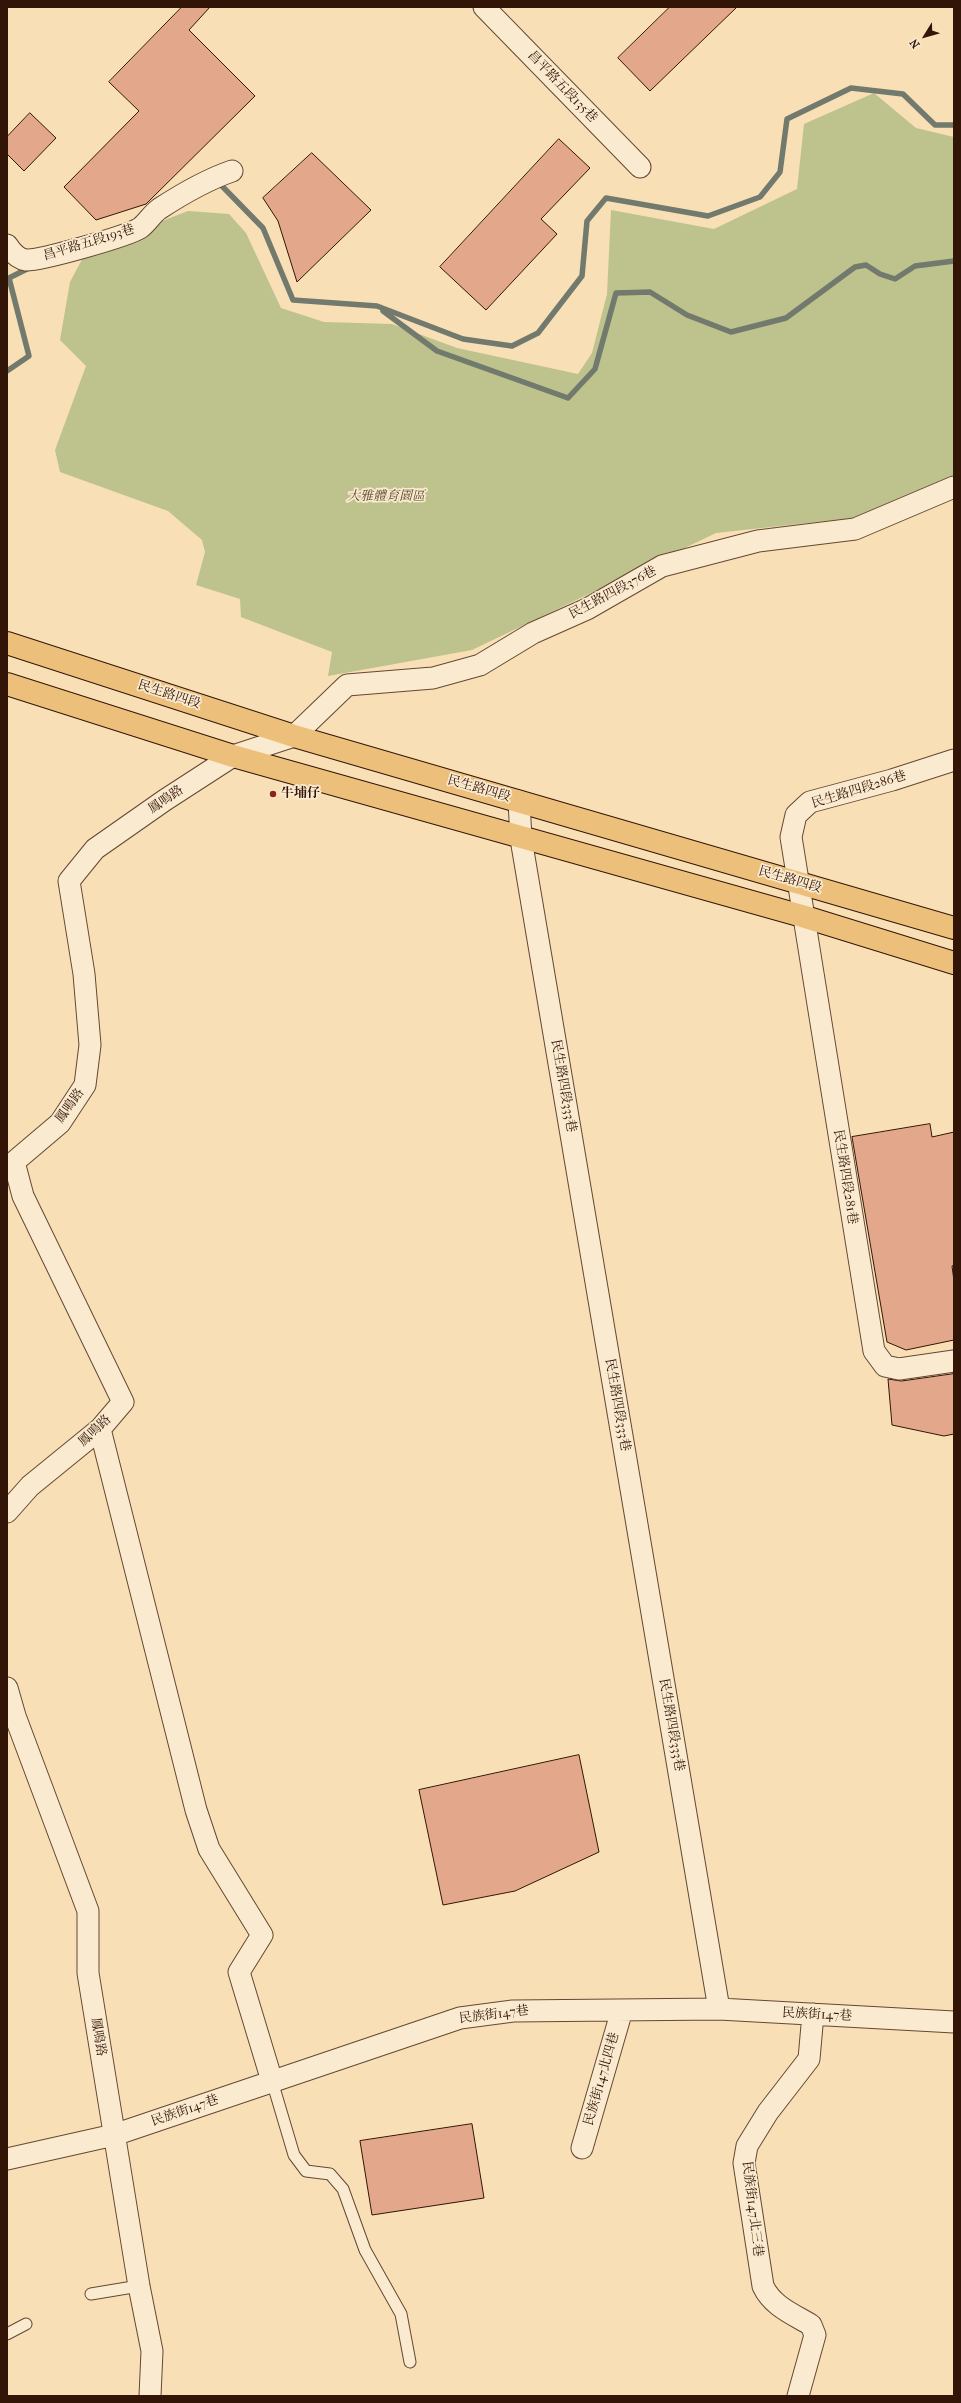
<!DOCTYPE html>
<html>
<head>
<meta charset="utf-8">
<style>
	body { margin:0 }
	#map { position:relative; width:961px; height:2403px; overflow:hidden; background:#f8dfb6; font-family:"IM FELL French Canon",serif }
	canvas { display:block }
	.frame { position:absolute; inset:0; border:8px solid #321506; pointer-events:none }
	.north { position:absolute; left:905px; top:16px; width:40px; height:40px; -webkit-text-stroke:3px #faead0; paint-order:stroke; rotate:233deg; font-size:11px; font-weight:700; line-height:16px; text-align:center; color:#321506 }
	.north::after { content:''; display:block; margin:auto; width:14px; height:18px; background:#321506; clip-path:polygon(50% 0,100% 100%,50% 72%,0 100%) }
</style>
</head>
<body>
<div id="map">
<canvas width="961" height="2403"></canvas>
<div class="frame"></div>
<div class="north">N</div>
</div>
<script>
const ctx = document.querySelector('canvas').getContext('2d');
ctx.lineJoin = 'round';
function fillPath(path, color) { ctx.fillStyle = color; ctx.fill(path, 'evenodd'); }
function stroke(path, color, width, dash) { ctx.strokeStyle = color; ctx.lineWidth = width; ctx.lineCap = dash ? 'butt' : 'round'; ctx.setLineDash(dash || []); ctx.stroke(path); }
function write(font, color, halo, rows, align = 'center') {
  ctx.font = font + ' "IM FELL French Canon","Noto Serif TC",serif'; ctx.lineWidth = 3.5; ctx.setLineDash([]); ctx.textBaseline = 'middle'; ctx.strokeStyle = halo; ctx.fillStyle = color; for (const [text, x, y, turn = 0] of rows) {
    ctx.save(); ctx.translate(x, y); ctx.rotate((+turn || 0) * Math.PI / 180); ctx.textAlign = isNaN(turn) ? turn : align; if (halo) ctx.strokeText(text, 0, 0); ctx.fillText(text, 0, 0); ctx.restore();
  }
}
fillPath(new Path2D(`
	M 874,93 L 916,128 L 954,137 L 954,475 L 853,518 L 716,533 L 472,650 L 328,676 L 332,652 L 241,617 L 240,599 L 196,585 L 205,552 L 202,540 L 168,511 L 60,472 L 55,450 L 86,366 L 60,340 L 70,282 L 87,250 L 188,211 L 229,214 L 246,233 L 281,308 L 324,322 L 392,324 L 457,348 L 578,374 L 592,353 L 607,294 L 611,210 L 714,229 L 797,189 L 804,124 Z`), '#bec28d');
stroke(new Path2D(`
	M 215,184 L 221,185 L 263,228 L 293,300 L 377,306 L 463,339 L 512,346 L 538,333 L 582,276 L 587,221 L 606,198 L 708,216 L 760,197 L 780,172 L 787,119 L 851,88 L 903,94 L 935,125 L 954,125
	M 383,311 L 437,351 L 568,398 L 595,369 L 616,293 L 650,292 L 687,315 L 731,332 L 786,318 L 855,267 L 866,265 L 880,274 L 895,279 L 915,266 L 954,261
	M 7,371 L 29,356 L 9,278 L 31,267`), '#72796d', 5.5);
const building = new Path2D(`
	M 182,7 L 210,7 L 189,30 L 255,96 L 146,204 L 96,220 L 64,187 L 139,111 L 109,82 Z
	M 670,7 L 737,7 L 650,91 L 618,58 Z
	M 30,113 L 56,138 L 24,171 L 7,154 L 7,137 Z
	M 559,139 L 590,168 L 541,219 L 557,234 L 486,310 L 440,267 Z
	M 312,153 L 371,210 L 297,282 L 278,221 L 263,198 Z
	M 930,1124 L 932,1137 L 954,1132 L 954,1265 L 952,1266 L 954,1281 L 954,1340 L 906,1350 L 887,1342 L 852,1137 Z
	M 954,1374 L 954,1434 L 944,1436 L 892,1425 L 888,1379 L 901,1381 Z
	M 579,1755 L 599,1852 L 515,1891 L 443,1905 L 419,1790 Z
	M 472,2124 L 484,2198 L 372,2215 L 360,2141 Z`);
fillPath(building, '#e3a88c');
stroke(building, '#321506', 1);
const service = new Path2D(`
	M 272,2081 L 294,2155 L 306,2171 L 330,2174 L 343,2189 L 365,2250 L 401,2314 L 410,2362
	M 91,2294 L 139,2286
	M 7,2334 L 26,2324`);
const minor = new Path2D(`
	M 484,7 L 640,167
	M 7,245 C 11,251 18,259 26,260 C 39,261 128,236 140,228 C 147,223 152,214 159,209 C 182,194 206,180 232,171
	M 954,760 L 892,780 L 810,802 L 796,815 L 791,837 L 874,1351 L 885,1366 L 899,1369 L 954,1361
	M 519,801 L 521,839 L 719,2009
	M 100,1429 L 196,1810 L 209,1849 L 262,1935 L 239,1972 L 272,2081
	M 7,1512 L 30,1486 L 100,1429 L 123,1402 L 23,1196 L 14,1162 L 60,1123 L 85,1085 L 90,1045 L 84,974 L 69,881 L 95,849 L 165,800 L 233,756 L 294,736 L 347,685 L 433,678 L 480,665 L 533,633 L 587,609 L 662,566 L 758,541 L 855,529 L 954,487
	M 7,1688 L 15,1716 L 88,1911 L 88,1973 L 139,2286 L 152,2351 L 150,2396
	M 582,2148 L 622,2010
	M 7,2159 L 114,2135 L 460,2018 L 513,2011 L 719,2009 L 954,2022
	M 798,2396 L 815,2335 L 811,2325 C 793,2314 772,2306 763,2286 L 744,2163 L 747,2146 L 768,2112 L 809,2059 L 813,2014`);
const primary = new Path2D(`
	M 7,643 L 294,736 L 954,928
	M 7,684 L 233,756 L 802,916 L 954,963`);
stroke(service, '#644832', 13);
stroke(minor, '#644832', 23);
stroke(primary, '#321506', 24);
stroke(service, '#faead0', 11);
stroke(minor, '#faead0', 21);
stroke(primary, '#ecc07b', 22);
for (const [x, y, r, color] of [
	[273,794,4,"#8f2418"]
]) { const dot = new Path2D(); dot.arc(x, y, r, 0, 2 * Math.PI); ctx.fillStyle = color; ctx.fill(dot); stroke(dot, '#faead0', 1.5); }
write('13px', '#321506', '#faead0', [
	["昌平路五段135巷",562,87,46],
	["昌平路五段193巷",89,243,-17],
	["民生路四段376巷",613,593,-28],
	["民生路四段",169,695,18],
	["民生路四段",479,789,16],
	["民生路四段286巷",859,790,-17],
	["鳳鳴路",166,800,-34],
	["民生路四段",790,880,16],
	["民生路四段333巷",563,1086,80],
	["鳳鳴路",70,1106,-54],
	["民生路四段281巷",845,1177,81],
	["民生路四段333巷",617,1405,80],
	["鳳鳴路",95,1431,-43],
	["民生路四段333巷",671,1725,80],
	["民族街147巷",494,2015,-7],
	["民族街147巷",817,2015,3],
	["鳳鳴路",98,2037,81],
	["民族街147北四巷",602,2079,-74],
	["民族街147巷",185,2111,-19],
	["民族街147北三巷",752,2209,83]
]);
write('italic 13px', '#5c492e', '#faead0', [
	["大雅體育園區",386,497]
]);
write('bold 13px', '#321506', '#faead0', [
	["牛埔仔",281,794]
], 'left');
</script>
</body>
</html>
